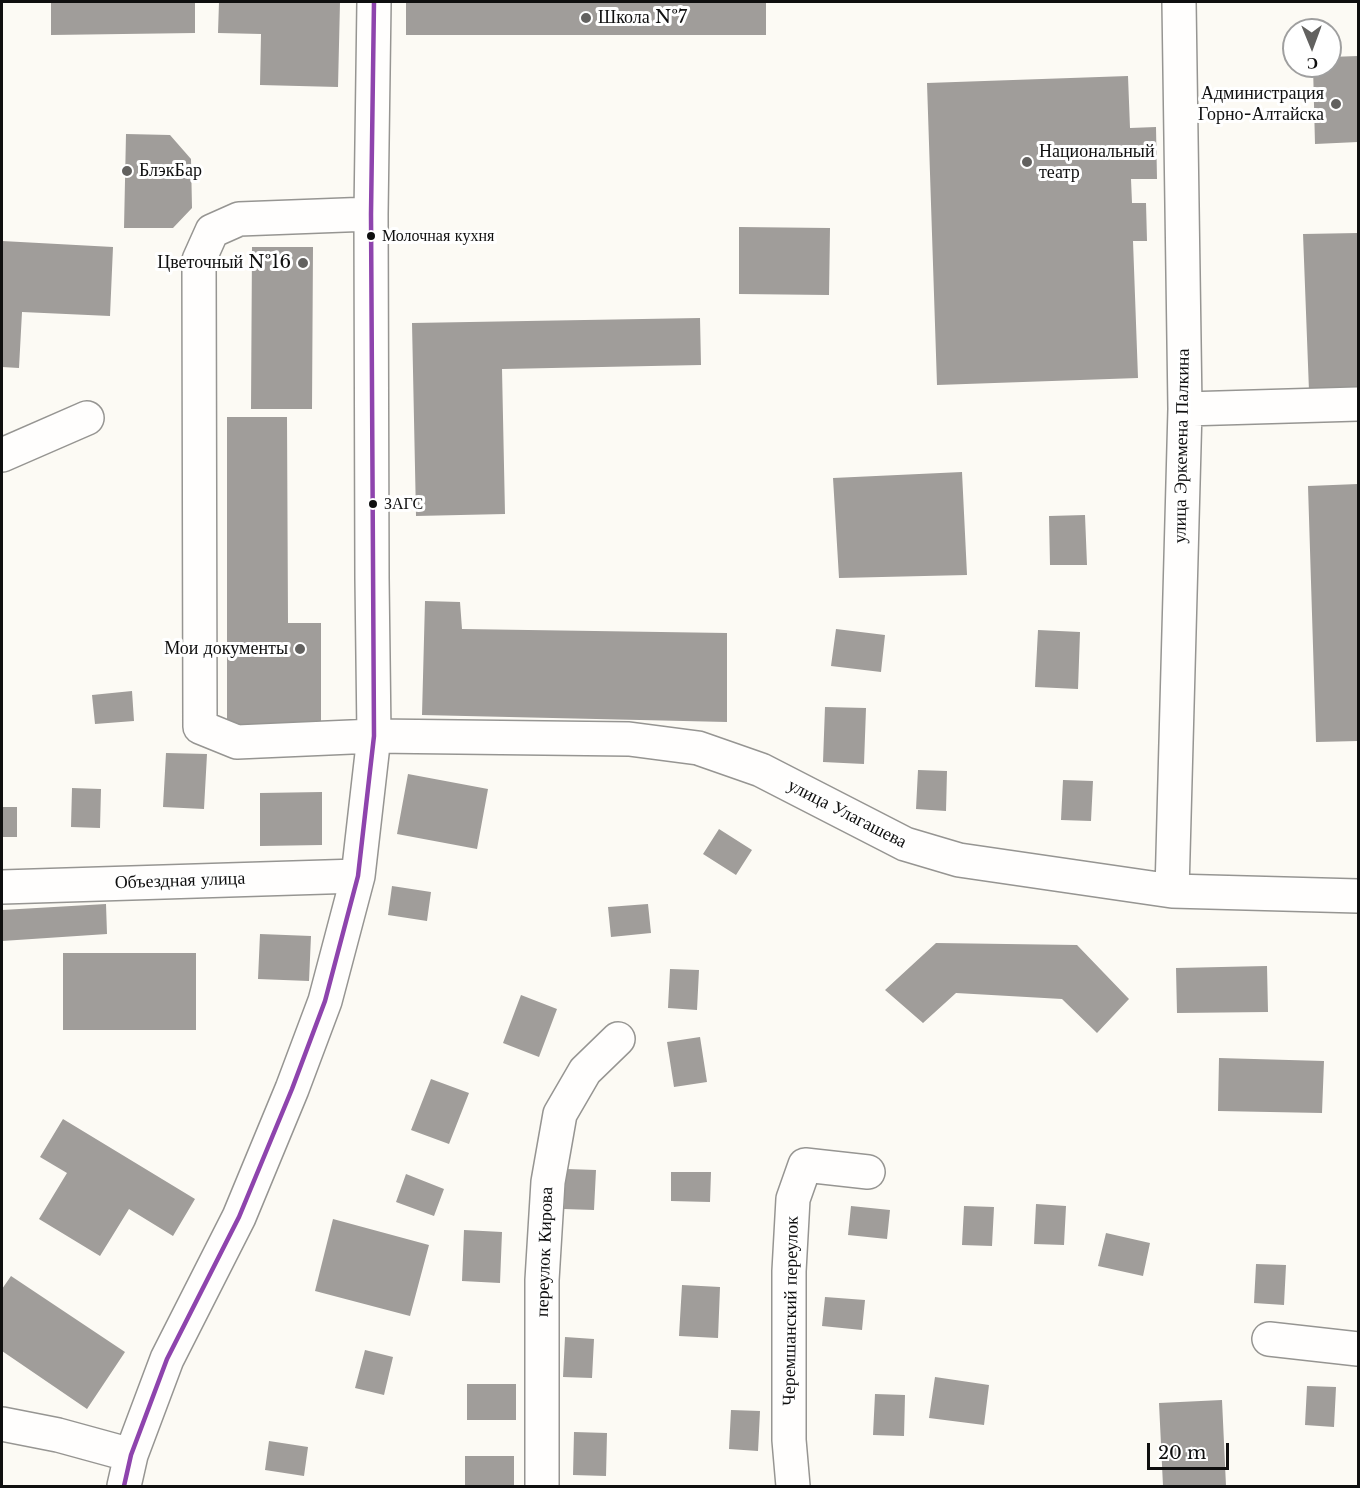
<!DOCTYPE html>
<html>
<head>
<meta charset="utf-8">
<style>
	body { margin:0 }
	#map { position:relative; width:1360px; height:1488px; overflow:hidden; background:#fcfaf4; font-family:"Libre Baskerville",serif }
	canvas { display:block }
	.frame { position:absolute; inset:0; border:3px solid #0f0f0f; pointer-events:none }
	.north { position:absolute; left:1282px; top:18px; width:60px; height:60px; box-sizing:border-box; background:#fff; border:2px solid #9f9f9f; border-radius:50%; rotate:179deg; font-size:16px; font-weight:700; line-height:24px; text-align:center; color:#0f0f0f }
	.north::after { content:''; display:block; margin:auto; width:21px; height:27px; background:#62615f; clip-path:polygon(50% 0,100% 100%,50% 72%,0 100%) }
	.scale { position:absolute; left:1147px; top:1443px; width:82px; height:27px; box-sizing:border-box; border:3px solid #0f0f0f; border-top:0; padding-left:8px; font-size:18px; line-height:21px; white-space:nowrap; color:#0f0f0f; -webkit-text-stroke:4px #fff; paint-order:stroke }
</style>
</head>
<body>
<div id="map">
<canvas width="1360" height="1488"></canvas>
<div class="frame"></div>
<div class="north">С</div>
<div class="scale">20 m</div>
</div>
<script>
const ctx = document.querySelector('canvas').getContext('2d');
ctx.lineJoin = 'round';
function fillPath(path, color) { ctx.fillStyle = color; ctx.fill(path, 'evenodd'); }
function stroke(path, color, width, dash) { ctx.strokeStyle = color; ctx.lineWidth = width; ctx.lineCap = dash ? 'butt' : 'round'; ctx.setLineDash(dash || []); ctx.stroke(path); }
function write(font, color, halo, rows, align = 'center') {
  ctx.font = font + ' "Libre Baskerville",serif'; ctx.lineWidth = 6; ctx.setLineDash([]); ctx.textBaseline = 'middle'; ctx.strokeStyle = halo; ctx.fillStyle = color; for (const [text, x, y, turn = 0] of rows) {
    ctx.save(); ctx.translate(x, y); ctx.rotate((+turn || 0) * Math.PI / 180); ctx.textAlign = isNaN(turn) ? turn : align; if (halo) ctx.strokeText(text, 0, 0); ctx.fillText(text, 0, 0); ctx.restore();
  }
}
fillPath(new Path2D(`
	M 51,2 L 195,2 L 195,33 L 51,35 Z
	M 219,2 L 340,2 L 338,87 L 260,85 L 261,34 L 218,33 Z
	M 406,2 L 766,2 L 766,35 L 406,35 Z
	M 1358,56 L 1358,142 L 1315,144 L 1313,66 L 1330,66 L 1330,57 Z
	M 1128,76 L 1130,128 L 1156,127 L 1157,179 L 1131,179 L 1132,203 L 1146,203 L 1147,241 L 1133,241 L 1138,378 L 937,385 L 927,83 Z
	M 126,134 L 170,135 L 191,159 L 192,208 L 173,228 L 124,228 Z
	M 739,227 L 830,228 L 829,295 L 739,294 Z
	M 1358,233 L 1358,389 L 1309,391 L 1303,234 Z
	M 2,241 L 113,247 L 110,316 L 22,312 L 19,368 L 2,367 Z
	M 252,247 L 313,247 L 312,409 L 251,409 Z
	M 700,318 L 701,365 L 502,369 L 505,514 L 416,516 L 412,323 Z
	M 227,417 L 287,417 L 288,623 L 321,623 L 321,730 L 227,730 Z
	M 962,472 L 967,575 L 839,578 L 833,478 Z
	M 1358,484 L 1358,741 L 1316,742 L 1308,486 Z
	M 1085,515 L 1087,565 L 1050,565 L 1049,516 Z
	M 425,601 L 460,602 L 462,629 L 727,633 L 727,722 L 422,715 Z
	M 836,629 L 885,635 L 881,672 L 831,666 Z
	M 1038,630 L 1080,632 L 1078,689 L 1035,687 Z
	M 132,691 L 134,721 L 95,724 L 92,695 Z
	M 825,707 L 866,708 L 864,764 L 823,762 Z
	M 166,753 L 207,754 L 204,809 L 163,807 Z
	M 918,770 L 947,771 L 946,811 L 916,809 Z
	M 408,774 L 488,789 L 477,849 L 397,834 Z
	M 1063,780 L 1093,781 L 1091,821 L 1061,820 Z
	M 72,788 L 101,789 L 100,828 L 71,827 Z
	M 322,792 L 322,845 L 260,846 L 260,793 Z
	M 2,807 L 17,807 L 17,837 L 2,837 Z
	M 719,829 L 752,850 L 736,875 L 703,854 Z
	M 392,886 L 431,892 L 427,921 L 388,915 Z
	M 106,904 L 107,934 L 2,941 L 2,910 Z
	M 648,904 L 651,933 L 611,937 L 608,907 Z
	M 260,934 L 311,936 L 309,981 L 258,979 Z
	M 936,943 L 1077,945 L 1129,999 L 1097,1033 L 1062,999 L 956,993 L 923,1023 L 885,990 Z
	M 63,953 L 196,953 L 196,1030 L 63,1030 Z
	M 1267,966 L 1268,1012 L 1177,1013 L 1176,968 Z
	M 670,969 L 699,970 L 697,1010 L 668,1008 Z
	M 521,995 L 557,1009 L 539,1057 L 503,1043 Z
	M 700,1037 L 707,1082 L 674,1087 L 667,1042 Z
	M 1219,1058 L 1324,1061 L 1322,1113 L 1218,1111 Z
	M 431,1079 L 469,1093 L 449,1144 L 411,1130 Z
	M 63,1119 L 195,1199 L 173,1236 L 129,1209 L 100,1256 L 39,1219 L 67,1173 L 40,1157 Z
	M 566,1169 L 596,1170 L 594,1210 L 564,1209 Z
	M 671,1172 L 711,1172 L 710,1202 L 671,1201 Z
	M 406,1174 L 444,1189 L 434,1216 L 396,1202 Z
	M 1036,1204 L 1066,1206 L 1064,1245 L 1034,1244 Z
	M 851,1206 L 890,1210 L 887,1239 L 848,1235 Z
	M 964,1206 L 994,1207 L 992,1246 L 962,1245 Z
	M 333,1219 L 429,1245 L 410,1316 L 315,1291 Z
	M 464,1230 L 502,1232 L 500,1283 L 462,1281 Z
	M 1106,1233 L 1150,1243 L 1143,1276 L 1098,1266 Z
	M 1256,1264 L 1286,1265 L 1284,1305 L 1254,1303 Z
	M 11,1276 L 125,1352 L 87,1409 L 2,1351 L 2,1289 Z
	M 682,1285 L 720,1287 L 718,1338 L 679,1336 Z
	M 825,1297 L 865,1300 L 862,1330 L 822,1326 Z
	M 565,1337 L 594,1339 L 592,1378 L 563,1377 Z
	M 365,1350 L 393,1357 L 384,1395 L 355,1388 Z
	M 935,1377 L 989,1385 L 984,1425 L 929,1418 Z
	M 467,1384 L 516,1384 L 516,1420 L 467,1420 Z
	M 1307,1386 L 1336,1387 L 1334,1427 L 1305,1425 Z
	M 875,1394 L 905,1395 L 904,1436 L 873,1435 Z
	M 1222,1400 L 1226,1486 L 1163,1486 L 1159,1403 Z
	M 731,1410 L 760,1411 L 758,1451 L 729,1449 Z
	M 574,1432 L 607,1433 L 606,1476 L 573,1475 Z
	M 269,1441 L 308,1447 L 304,1476 L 265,1470 Z
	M 465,1456 L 514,1456 L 514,1486 L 465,1486 Z`), '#a09d9a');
const minor = new Path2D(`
	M 371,214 L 239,219 L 212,231 L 199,260 L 200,727 L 237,742 L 374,736 L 629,739 L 698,748 L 761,770 L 905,844 L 959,860 L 1172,891 L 1358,896
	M 1185,409 L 1358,404
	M 2,455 L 87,418
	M 2,887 L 358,876
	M 1172,891 L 1185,409 L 1179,2
	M 1269,1339 L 1358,1349
	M 2,1424 L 58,1435 L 131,1455
	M 124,1486 L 131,1455 L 167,1359 L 239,1217 L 292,1089 L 325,1001 L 358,876 L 374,736 L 372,578 L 371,214 L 374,2
	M 542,1486 L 542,1280 L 548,1182 L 560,1114 L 585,1071 L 618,1039
	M 793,1486 L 789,1440 L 789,1271 L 793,1199 L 805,1165 L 868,1172`);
stroke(minor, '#969592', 36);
stroke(minor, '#fffefd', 33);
stroke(new Path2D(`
	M 124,1486 L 131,1455 L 167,1359 L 239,1217 L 292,1089 L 325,1001 L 358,876 L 374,736 L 371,214 L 374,2`), '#8e44ad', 4.5);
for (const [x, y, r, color] of [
	[586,18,6,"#62615f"],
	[1336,104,6,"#62615f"],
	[1027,162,6,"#62615f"],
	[127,171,6,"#62615f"],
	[371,236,5,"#0f0f0f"],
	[303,263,6,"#62615f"],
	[373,504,5,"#0f0f0f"],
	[300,649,6,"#62615f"]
]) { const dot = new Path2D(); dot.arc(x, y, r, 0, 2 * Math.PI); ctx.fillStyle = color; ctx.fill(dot); stroke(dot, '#fff', 2); }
write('16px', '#0f0f0f', '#fff', [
	["Молочная кухня",382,236],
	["ЗАГС",384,504]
], 'left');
write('18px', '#0f0f0f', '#fff', [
	["Школа №7",598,18],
	["Администрация",1324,94,"right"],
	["Горно-Алтайска",1324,115,"right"],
	["Национальный",1039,152],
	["театр",1039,173],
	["БлэкБар",139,171],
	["Цветочный №16",291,263,"right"],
	["Мои документы",288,649,"right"]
], 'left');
write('18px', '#0f0f0f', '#fff', [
	["улица Эркемена Палкина",1182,446,-89],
	["улица Улагашева",847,814,27],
	["Объездная улица",180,881,-2],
	["переулок Кирова",545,1252,-88],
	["Черемшанский переулок",791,1311,-89]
]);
</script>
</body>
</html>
